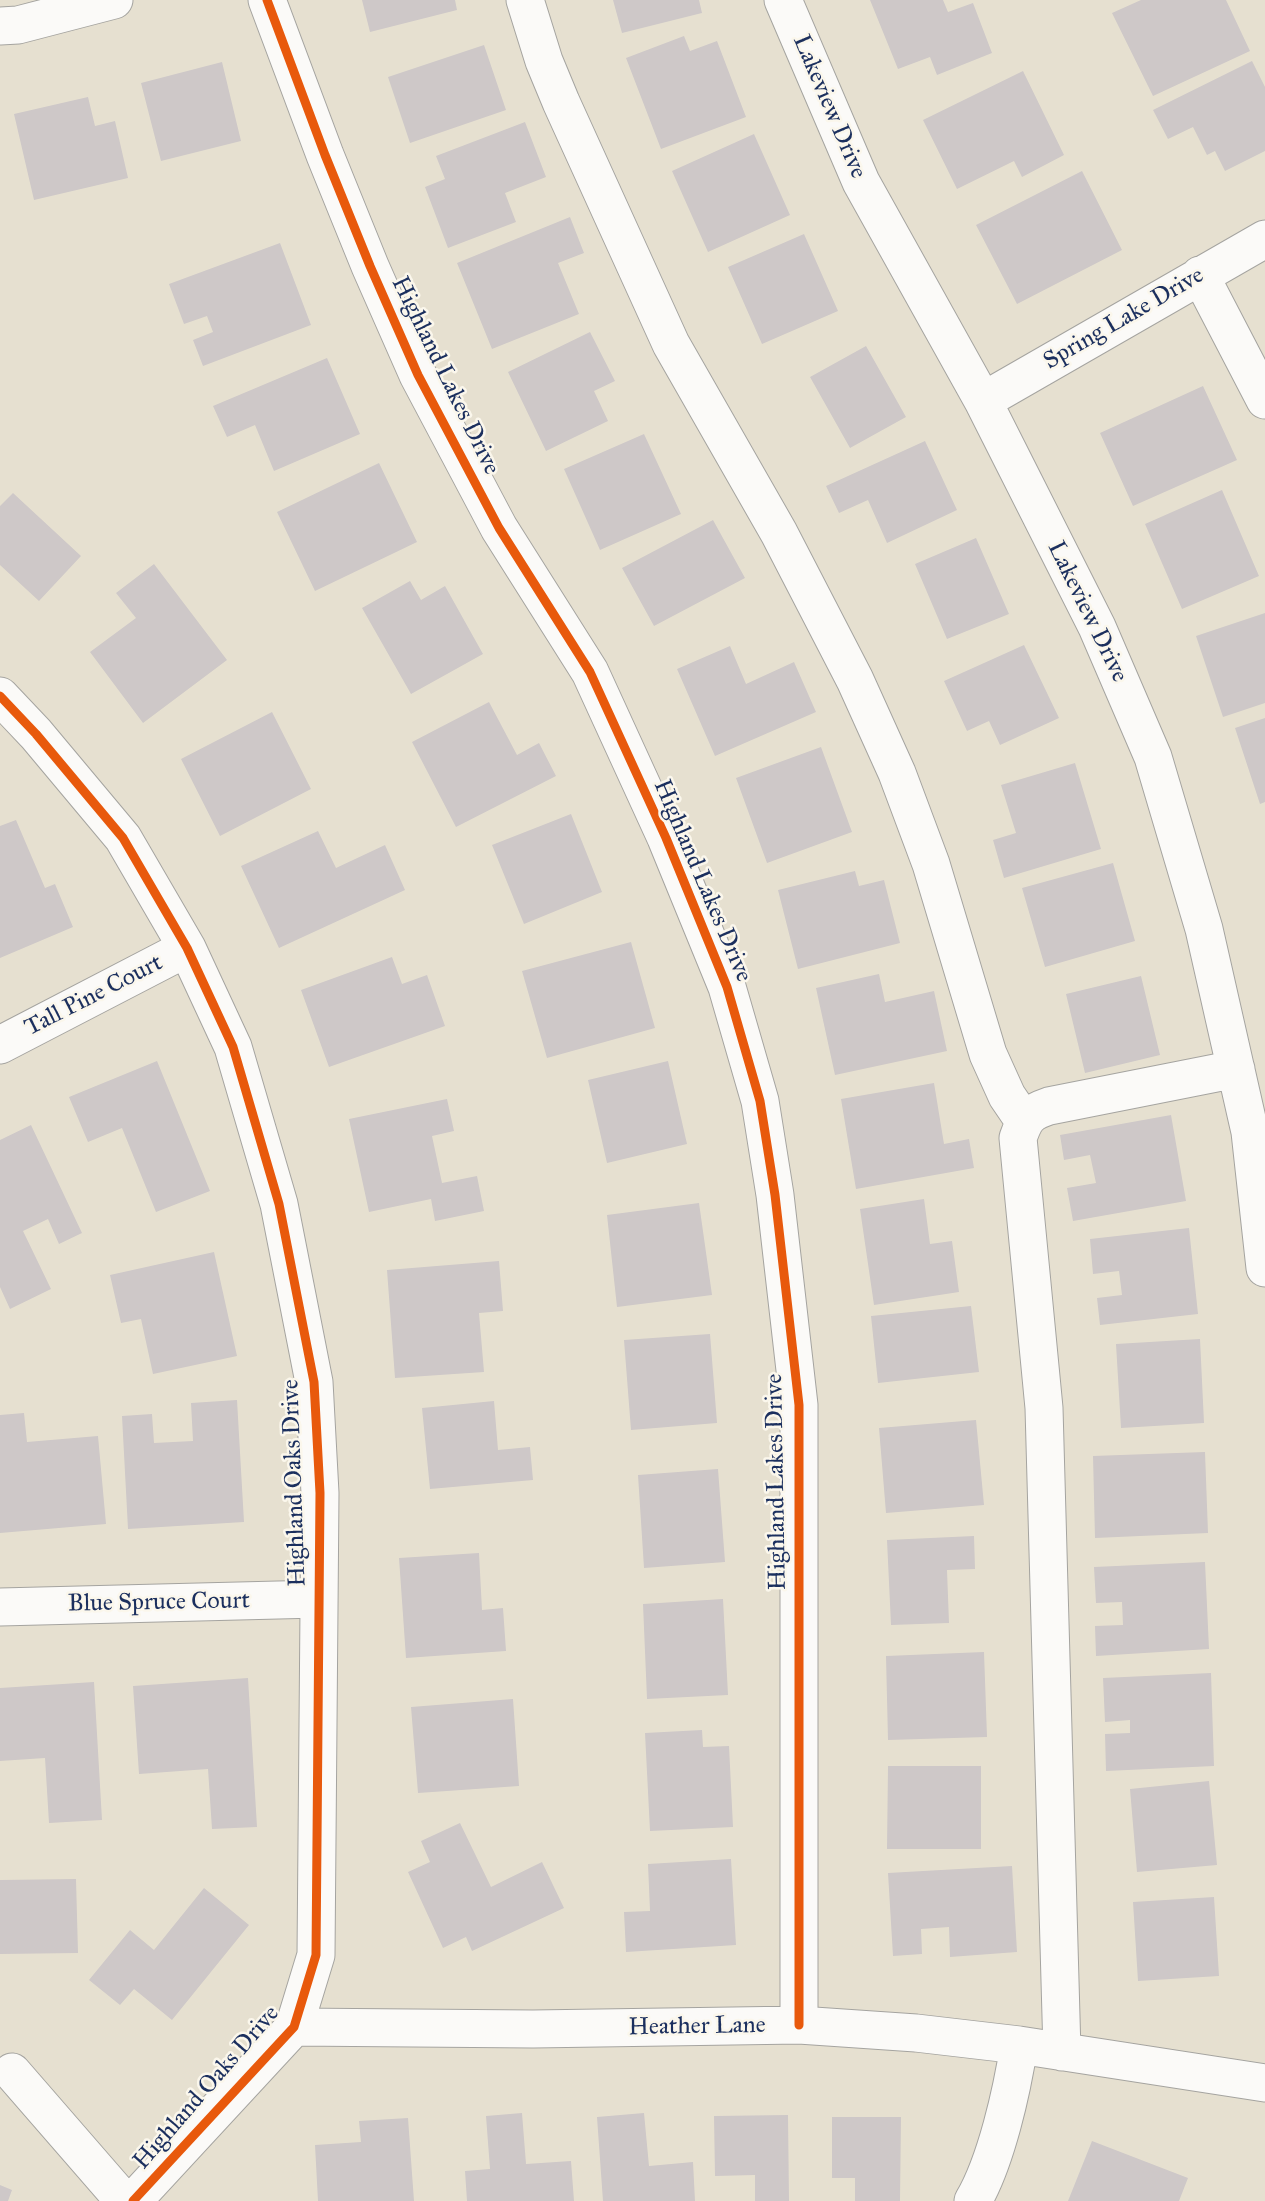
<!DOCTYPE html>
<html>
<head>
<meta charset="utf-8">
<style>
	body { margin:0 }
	canvas { display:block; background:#e6e0d0 }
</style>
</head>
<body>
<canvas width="1265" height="2201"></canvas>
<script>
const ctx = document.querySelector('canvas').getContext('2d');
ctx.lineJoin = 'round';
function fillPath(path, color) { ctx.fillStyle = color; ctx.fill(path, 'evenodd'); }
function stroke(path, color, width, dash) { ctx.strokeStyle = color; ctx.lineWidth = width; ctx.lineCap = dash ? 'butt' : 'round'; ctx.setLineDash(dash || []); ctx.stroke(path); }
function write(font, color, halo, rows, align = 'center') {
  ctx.font = font + ' "IM FELL Great Primer",serif'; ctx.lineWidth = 5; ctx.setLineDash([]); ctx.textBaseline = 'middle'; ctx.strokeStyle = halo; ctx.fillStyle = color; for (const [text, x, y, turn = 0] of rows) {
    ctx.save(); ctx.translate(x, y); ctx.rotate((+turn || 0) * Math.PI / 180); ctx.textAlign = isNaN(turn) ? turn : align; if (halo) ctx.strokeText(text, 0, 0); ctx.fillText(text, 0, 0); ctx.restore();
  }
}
fillPath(new Path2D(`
	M 362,0 L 455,0 L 457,10 L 370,32 Z
	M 613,0 L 699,0 L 702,13 L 622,33 Z
	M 870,0 L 943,0 L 948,12 L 973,3 L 992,53 L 937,75 L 930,57 L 898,69 Z
	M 1141,0 L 1226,0 L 1250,51 L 1153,96 L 1112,13 Z
	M 684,36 L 690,51 L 717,41 L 746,117 L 661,149 L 626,58 Z
	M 484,45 L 506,110 L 410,143 L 388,77 Z
	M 1252,61 L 1265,87 L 1265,151 L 1225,171 L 1215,151 L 1207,155 L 1193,127 L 1168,139 L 1153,110 Z
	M 222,62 L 241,141 L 161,161 L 141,83 Z
	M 1023,71 L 1064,155 L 1022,177 L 1014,161 L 957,189 L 923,120 Z
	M 88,97 L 95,126 L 115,121 L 128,178 L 34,200 L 14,114 Z
	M 525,122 L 546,177 L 505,193 L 516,222 L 448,248 L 425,187 L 445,179 L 436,156 Z
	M 754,134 L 790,215 L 708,252 L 672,171 Z
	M 1082,171 L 1122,250 L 1017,304 L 976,225 Z
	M 570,217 L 584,253 L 558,263 L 579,314 L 492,349 L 457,263 Z
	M 804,234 L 838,311 L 762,344 L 728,267 Z
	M 280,243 L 311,325 L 203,366 L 193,340 L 213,332 L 207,316 L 184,324 L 169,284 Z
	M 590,332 L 615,381 L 594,391 L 608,421 L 546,451 L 508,372 Z
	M 866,346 L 906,417 L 850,448 L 810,377 Z
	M 327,358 L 360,434 L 274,471 L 255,425 L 227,437 L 213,406 Z
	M 1203,386 L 1237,460 L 1133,506 L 1100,433 Z
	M 644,434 L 681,514 L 600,550 L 564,469 Z
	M 925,441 L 957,510 L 887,543 L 868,500 L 839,513 L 826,486 Z
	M 379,463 L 417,542 L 315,591 L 277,512 Z
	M 1222,490 L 1259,576 L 1182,609 L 1145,524 Z
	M 13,493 L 81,556 L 39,601 L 0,565 L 0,506 Z
	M 713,520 L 745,578 L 654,626 L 622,568 Z
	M 976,538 L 1009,614 L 947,639 L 915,564 Z
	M 154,564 L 227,660 L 143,723 L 90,652 L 136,618 L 116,593 Z
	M 410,581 L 421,600 L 445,586 L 483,654 L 411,694 L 362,608 Z
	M 1265,613 L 1265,703 L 1223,717 L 1196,636 Z
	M 1024,645 L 1059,718 L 1000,745 L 989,721 L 967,731 L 944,681 Z
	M 730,646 L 746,684 L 794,662 L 816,712 L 715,756 L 677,669 Z
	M 489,702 L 517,755 L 539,743 L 556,776 L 456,827 L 412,742 Z
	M 272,712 L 311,789 L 220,836 L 181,759 Z
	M 1265,718 L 1265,802 L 1260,804 L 1235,728 Z
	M 821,747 L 852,832 L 767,863 L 736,778 Z
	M 1075,763 L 1101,849 L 1004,878 L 993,840 L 1016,833 L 1001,785 Z
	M 571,814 L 602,892 L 524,924 L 492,845 Z
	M 16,820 L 45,888 L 55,884 L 73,927 L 0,958 L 0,826 Z
	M 318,831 L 336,868 L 385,845 L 405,890 L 279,948 L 241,866 Z
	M 1113,863 L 1135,941 L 1045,967 L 1022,888 Z
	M 855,871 L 859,886 L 884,880 L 900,943 L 798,969 L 778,890 Z
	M 631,942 L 655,1028 L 547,1058 L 522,971 Z
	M 392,957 L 402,984 L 427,975 L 445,1026 L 329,1067 L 301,990 Z
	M 879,974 L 885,1002 L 934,991 L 947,1051 L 835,1075 L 816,988 Z
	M 1141,976 L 1160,1055 L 1085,1073 L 1066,994 Z
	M 157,1061 L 210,1191 L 156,1212 L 122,1128 L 88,1142 L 69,1097 Z
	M 668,1061 L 687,1144 L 607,1163 L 588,1080 Z
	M 934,1083 L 944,1144 L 969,1139 L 974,1168 L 856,1189 L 841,1099 Z
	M 447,1099 L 454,1131 L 432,1136 L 442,1183 L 477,1176 L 484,1211 L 435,1221 L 431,1199 L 369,1212 L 349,1119 Z
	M 1171,1115 L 1186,1201 L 1073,1221 L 1067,1188 L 1096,1183 L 1090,1155 L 1064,1160 L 1060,1135 Z
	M 31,1125 L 82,1233 L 59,1244 L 48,1219 L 23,1231 L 51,1289 L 10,1309 L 0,1287 L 0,1140 Z
	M 924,1199 L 930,1244 L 952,1241 L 959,1292 L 874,1305 L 860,1209 Z
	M 699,1203 L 712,1295 L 617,1307 L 607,1215 Z
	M 1189,1228 L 1198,1314 L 1100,1325 L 1097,1298 L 1122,1295 L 1119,1271 L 1093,1274 L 1090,1239 Z
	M 214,1252 L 237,1356 L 153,1374 L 141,1319 L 121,1323 L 110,1275 Z
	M 499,1261 L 503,1311 L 479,1313 L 484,1372 L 395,1378 L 387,1270 Z
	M 971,1306 L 979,1372 L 878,1383 L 871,1316 Z
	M 710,1334 L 717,1423 L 631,1430 L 624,1340 Z
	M 1200,1339 L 1204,1423 L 1121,1428 L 1116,1344 Z
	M 237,1400 L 244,1522 L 128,1529 L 122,1416 L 152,1414 L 154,1443 L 193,1441 L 191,1403 Z
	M 494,1401 L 498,1450 L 530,1447 L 533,1480 L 430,1489 L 422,1408 Z
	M 24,1413 L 27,1442 L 98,1436 L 106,1524 L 0,1533 L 0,1415 Z
	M 976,1420 L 984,1505 L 886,1513 L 879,1428 Z
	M 1205,1452 L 1208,1533 L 1095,1538 L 1093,1456 Z
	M 718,1469 L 725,1562 L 644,1568 L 638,1475 Z
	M 974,1536 L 975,1569 L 947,1570 L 949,1623 L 891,1625 L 887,1540 Z
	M 479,1553 L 482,1610 L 503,1608 L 506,1651 L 406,1658 L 399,1558 Z
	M 1205,1562 L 1209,1649 L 1096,1656 L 1095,1626 L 1123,1625 L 1122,1602 L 1096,1603 L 1094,1567 Z
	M 723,1599 L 728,1695 L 647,1699 L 643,1604 Z
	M 984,1652 L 987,1737 L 888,1740 L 886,1656 Z
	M 1211,1673 L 1214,1766 L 1106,1771 L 1105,1734 L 1130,1733 L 1130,1720 L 1105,1722 L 1103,1678 Z
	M 248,1678 L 257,1827 L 212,1829 L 208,1769 L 139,1774 L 133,1686 Z
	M 94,1682 L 102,1820 L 49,1823 L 45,1758 L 0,1761 L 0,1688 Z
	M 513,1699 L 519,1786 L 418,1793 L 411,1707 Z
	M 702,1730 L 703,1747 L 729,1746 L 733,1827 L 650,1831 L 645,1733 Z
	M 888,1766 L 981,1766 L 981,1849 L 887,1849 Z
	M 1209,1781 L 1217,1865 L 1137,1872 L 1130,1789 Z
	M 460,1823 L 491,1887 L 542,1862 L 564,1908 L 472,1951 L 466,1937 L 443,1948 L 408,1872 L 430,1862 L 421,1841 Z
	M 731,1859 L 736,1945 L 626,1952 L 624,1912 L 650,1911 L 648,1864 Z
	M 1012,1866 L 1017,1952 L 950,1957 L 949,1927 L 921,1929 L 922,1954 L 893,1956 L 888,1873 Z
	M 76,1879 L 78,1953 L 0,1954 L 0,1880 Z
	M 204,1888 L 249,1925 L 172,2020 L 134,1989 L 120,2005 L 89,1980 L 130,1930 L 154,1950 Z
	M 1214,1897 L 1219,1976 L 1138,1981 L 1133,1902 Z
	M 522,2113 L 526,2164 L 571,2161 L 574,2201 L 467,2201 L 465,2171 L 490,2169 L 486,2116 Z
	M 644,2113 L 649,2166 L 693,2162 L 695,2201 L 603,2201 L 597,2117 Z
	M 788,2115 L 789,2201 L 755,2201 L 755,2175 L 715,2176 L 714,2116 Z
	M 832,2117 L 901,2117 L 900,2201 L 855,2201 L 855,2178 L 832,2178 Z
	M 408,2118 L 414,2201 L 318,2201 L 315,2145 L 361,2142 L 359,2121 Z
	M 1092,2141 L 1188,2178 L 1179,2201 L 1068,2201 Z
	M 0,2185 L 12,2190 L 8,2201 L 0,2201 Z`), '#cec8c8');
const minor = new Path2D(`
	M 267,0 L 325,155 L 370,266 L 418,375 L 499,528 L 590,672 L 666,838 L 727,987 L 760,1101 L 775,1195 L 799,1405 L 799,2025
	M 525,0 L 544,61 L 561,102 L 671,344 L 779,533 L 855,680 L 897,773 L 931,864 L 988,1054 L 1007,1096 L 1024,1121
	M 783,0 L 861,182 L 983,401 L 1097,627 L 1153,757 L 1204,929 L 1250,1132 L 1265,1268
	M 0,26 L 18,25 L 114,0
	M 1200,275 L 1265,400
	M 983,401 L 1265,239
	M 0,696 L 36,734 L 123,838 L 187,948 L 233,1047 L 279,1204 L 314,1382 L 320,1493 L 316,1955 L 294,2027 L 133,2201
	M 0,1045 L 187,948
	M 0,1607 L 318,1599
	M 294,2027 L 533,2029 L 799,2025 L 916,2033 L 1019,2045 L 1265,2083
	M 1062,2052 L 1044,1408 L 1018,1138 C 1025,1118 1028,1113 1049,1106 L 1236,1069
	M 12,2072 L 124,2201
	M 973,2201 C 996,2162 1012,2091 1019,2045`);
stroke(minor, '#a5a4a0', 39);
stroke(minor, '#fbfaf8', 37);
stroke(new Path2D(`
	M 267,0 L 325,155 L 370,266 L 418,375 L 499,528 L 590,672 L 666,838 L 727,987 L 760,1101 L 775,1195 L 799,1405 L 799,2025
	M 0,696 L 36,734 L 123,838 L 187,948 L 233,1047 L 279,1204 L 314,1382 L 320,1493 L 316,1955 L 294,2027 L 133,2201`), '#e8590c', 9);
write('24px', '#1b2f5e', '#fbf7ec', [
	["Lakeview Drive",829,107,67],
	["Spring Lake Drive",1124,319,-30],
	["Highland Lakes Drive",445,376,64],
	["Lakeview Drive",1087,612,64],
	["Highland Lakes Drive",702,881,67],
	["Tall Pine Court",94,996,-27],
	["Highland Lakes Drive",777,1482,-91],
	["Highland Oaks Drive",295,1483,-92],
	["Blue Spruce Court",159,1603,-1],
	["Heather Lane",697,2027,-1],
	["Highland Oaks Drive",207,2088,-49]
]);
</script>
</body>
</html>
